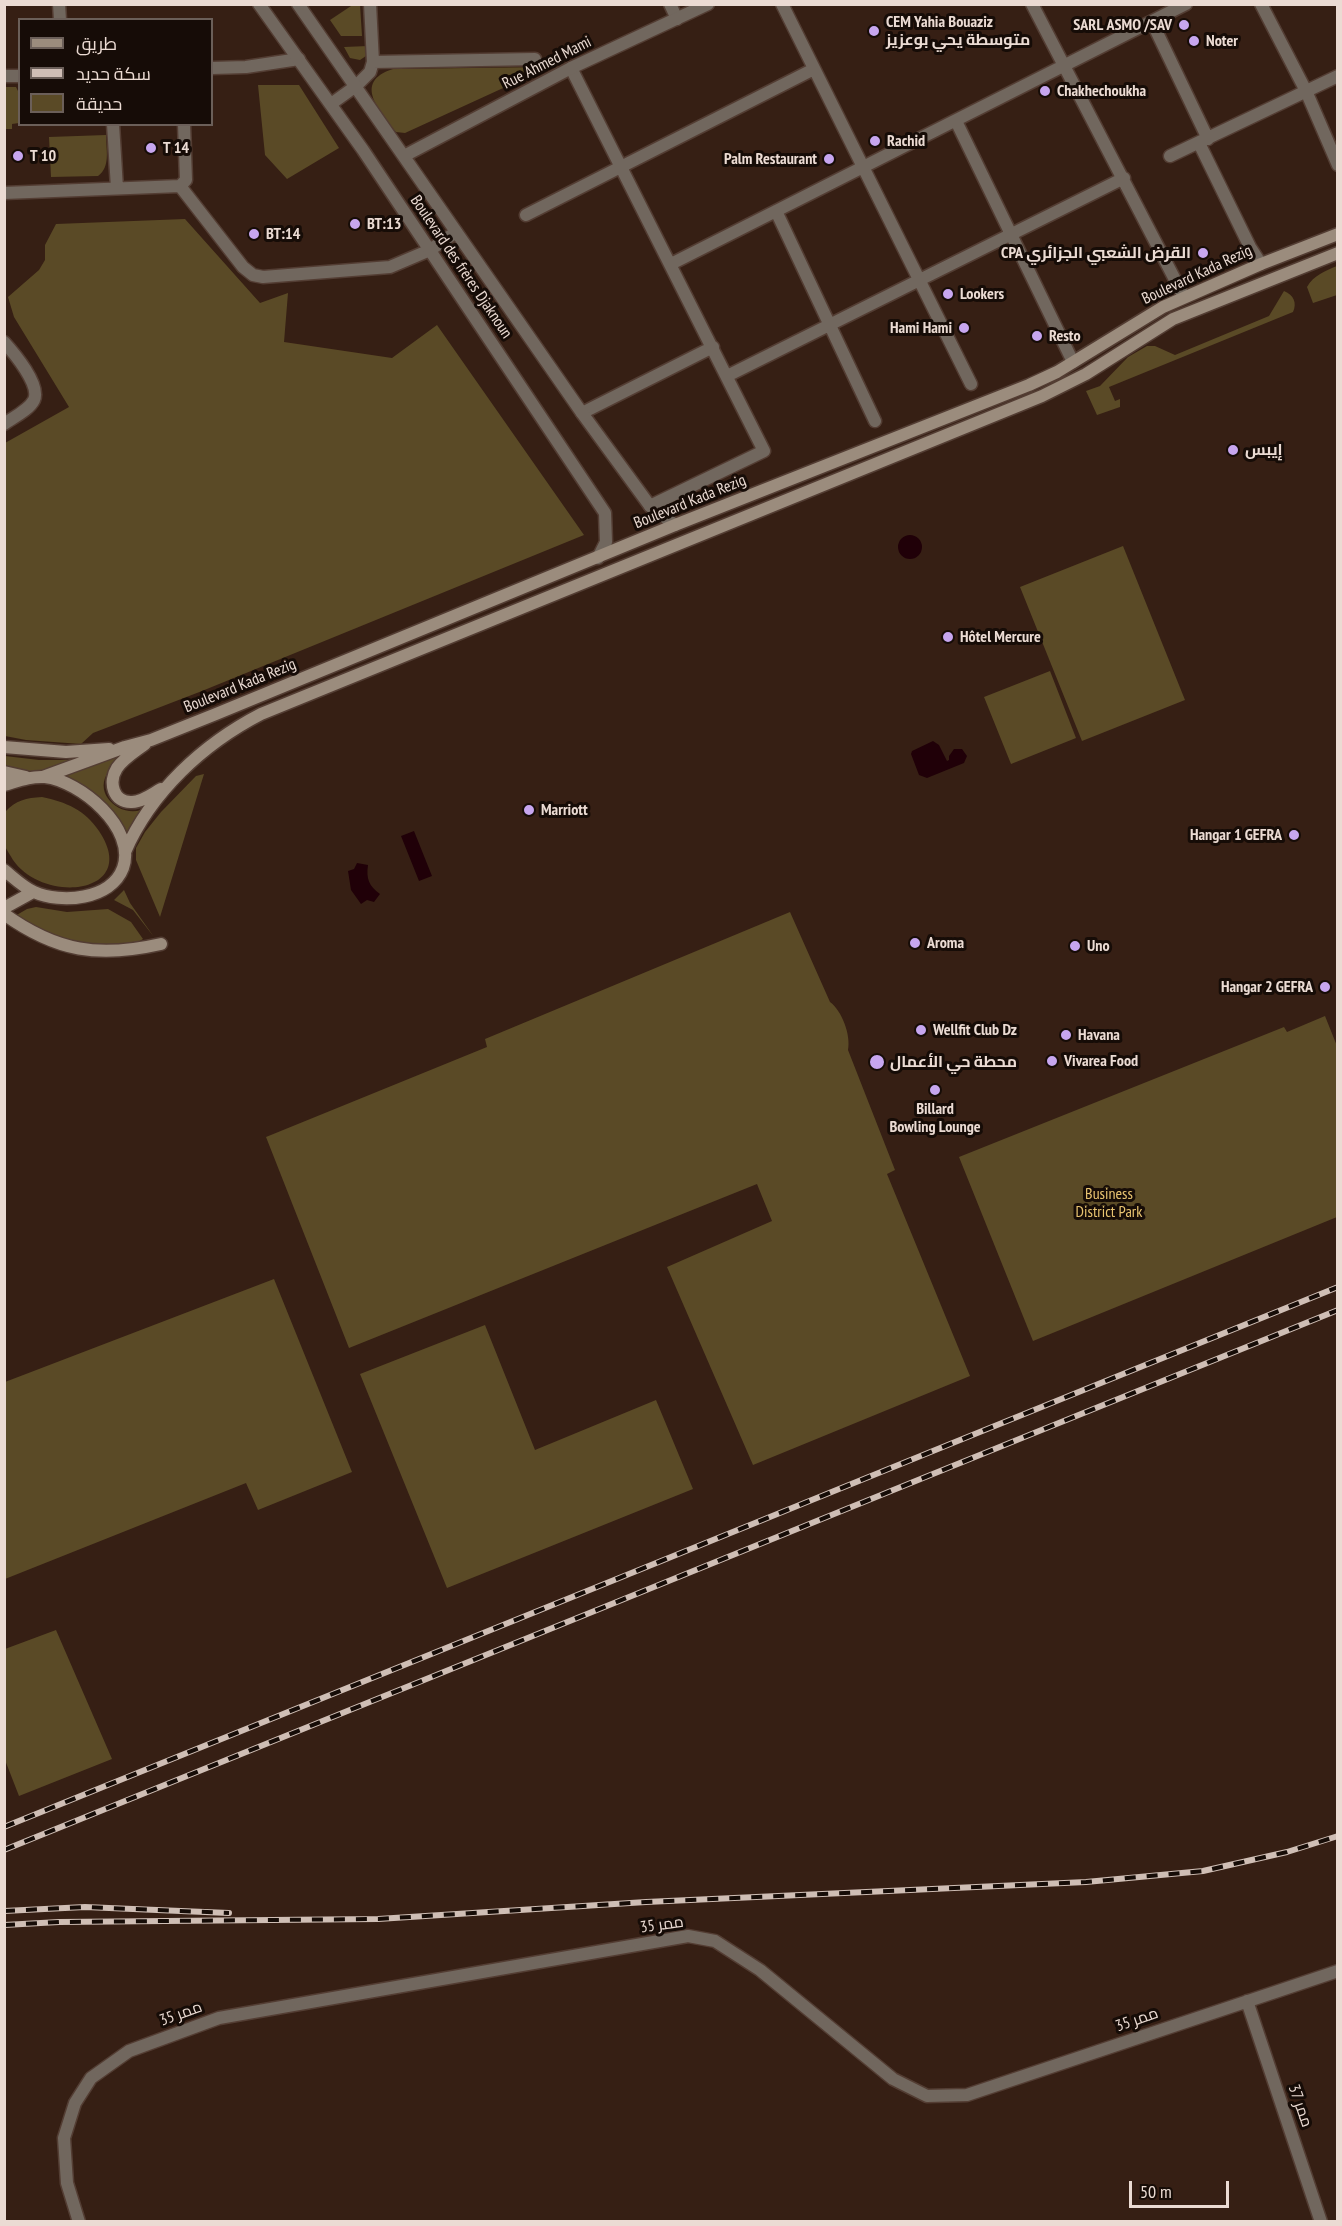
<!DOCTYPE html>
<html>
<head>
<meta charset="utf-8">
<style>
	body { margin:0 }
	#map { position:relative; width:1342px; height:2226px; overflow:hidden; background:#361f14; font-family:"PT Sans Narrow",Cairo,sans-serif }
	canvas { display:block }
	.frame { position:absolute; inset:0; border:6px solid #ebdbd3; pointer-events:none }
	.legend { position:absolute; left:18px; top:18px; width:195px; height:108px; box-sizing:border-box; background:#160c07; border:2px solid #6b5f59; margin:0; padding:8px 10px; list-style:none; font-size:18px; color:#ebdbd3 }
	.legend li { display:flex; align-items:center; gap:12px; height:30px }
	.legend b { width:30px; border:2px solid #6b5f59 }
	.scale { position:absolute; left:1129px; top:2181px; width:100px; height:27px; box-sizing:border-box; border:3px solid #ebdbd3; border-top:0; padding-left:8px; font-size:18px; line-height:21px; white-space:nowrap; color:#ebdbd3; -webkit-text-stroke:4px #160c07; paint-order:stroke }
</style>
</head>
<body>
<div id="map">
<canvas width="1342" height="2226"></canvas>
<div class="frame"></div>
<ul class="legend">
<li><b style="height:8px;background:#9b8c7d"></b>طريق</li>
<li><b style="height:8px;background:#cfbeb5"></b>سكة حديد</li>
<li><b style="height:16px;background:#5a4a26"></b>حديقة</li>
</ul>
<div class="scale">50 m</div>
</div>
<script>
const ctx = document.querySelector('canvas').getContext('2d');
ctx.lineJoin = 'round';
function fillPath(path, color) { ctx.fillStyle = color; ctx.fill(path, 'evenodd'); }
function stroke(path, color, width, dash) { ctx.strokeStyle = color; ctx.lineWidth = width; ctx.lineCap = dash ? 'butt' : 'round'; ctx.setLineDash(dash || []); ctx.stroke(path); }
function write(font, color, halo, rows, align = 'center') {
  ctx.font = font + ' "PT Sans Narrow",Cairo,sans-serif'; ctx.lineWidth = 6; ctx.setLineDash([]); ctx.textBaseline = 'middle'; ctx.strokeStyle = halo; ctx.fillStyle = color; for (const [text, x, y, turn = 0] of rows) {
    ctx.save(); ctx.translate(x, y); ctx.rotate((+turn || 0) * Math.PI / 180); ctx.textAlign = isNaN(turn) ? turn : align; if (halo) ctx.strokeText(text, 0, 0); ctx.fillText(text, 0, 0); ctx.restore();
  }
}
fillPath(new Path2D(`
	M 354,4 L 360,5 L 362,36 L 341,36 L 330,20 Z
	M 368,46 L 366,56 L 360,60 L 350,58 L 344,47 Z
	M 549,67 L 405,133 L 396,132 C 380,111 352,82 393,69 Z
	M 258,85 L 299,85 L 339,148 L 287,179 L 265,155 Z
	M 4,87 L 16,87 L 19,93 L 19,123 L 12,124 L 12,129 L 5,129 Z
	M 106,135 C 106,149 111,167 98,176 L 51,177 L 49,137 Z
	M 185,219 L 260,303 L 288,293 L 284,342 L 392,358 L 437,325 L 584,535 L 202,691 L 93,733 L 81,744 L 26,740 L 5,736 L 5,443 L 69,407 L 14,317 L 8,297 L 39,270 L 45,260 L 45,245 L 56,224 Z
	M 1337,266 L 1337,295 L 1313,303 L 1307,287 C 1314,275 1325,271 1337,266 Z
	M 1284,291 C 1294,295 1297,303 1293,312 L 1109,387 L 1115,401 L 1120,399 L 1120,407 L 1097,415 L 1086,391 L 1100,386 L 1128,357 L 1147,346 L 1155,346 L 1175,355 L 1269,316 Z
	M 1123,546 L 1185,700 L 1082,741 L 1020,587 Z
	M 1050,671 L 1076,738 L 1011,764 L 984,697 Z
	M 131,752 C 124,758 115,764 109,771 C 92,793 119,817 141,810 L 127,837 C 110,805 96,789 60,778 Z
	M 5,756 L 39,760 L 78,760 L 36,774 L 5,766 Z
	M 204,774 L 160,917 L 136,860 L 136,848 L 145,832 L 161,812 L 196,776 Z
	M 42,797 C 66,802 85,810 99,831 C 141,894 44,905 13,860 C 10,855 6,849 4,844 C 3,834 4,822 5,812 C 16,800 26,798 42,797 Z
	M 124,890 L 130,903 L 154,937 L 133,910 L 114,900 Z
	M 36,907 L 67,912 L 108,909 L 131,922 L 143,939 L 131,946 L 100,948 L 54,937 L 15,916 L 27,909 Z
	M 790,912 L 830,1002 C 842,1011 851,1035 848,1050 L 895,1170 L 887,1174 L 970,1376 L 753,1465 L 667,1267 L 772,1221 L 757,1184 L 349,1348 L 266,1137 L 487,1047 L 485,1039 Z
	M 1325,1016 L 1337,1046 L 1337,1217 L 1033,1341 L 959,1157 L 1284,1027 L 1287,1032 Z
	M 274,1279 L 352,1472 L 258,1510 L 246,1483 L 5,1579 L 5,1382 Z
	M 485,1325 L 535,1450 L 656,1400 L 693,1489 L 447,1588 L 360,1374 Z
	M 56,1630 L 112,1759 L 19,1796 L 5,1760 L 5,1649 Z`), '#5a4a26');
fillPath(new Path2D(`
	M898 547a12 12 0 1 1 24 0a12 12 0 1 1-24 0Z
	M 933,741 L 939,745 L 947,761 L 949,760 L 949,756 L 954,749 L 962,749 L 967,756 L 964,763 L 927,778 L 919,775 L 911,754 L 912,751 Z
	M 414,831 L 432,876 L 419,881 L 401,836 Z
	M 357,863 L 368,865 C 366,879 369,886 380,894 L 374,902 L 367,900 L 361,904 L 351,890 L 348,871 L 354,869 Z`), '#200008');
const minor = new Path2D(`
	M 59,4 L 60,20
	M 670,4 L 677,19
	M 782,4 L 971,384
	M 1032,4 L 1184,297
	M 1261,4 L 1306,91 L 1338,165
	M 1152,22 L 1208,139
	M 373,62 L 535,59
	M 212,68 L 246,67 L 299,59
	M 571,68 L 764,451 L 650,506
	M 4,76 L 20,76
	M 356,86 L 370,72 L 373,62 L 370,4
	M 956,121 L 1073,362
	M 113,124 L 117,188
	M 184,124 L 186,180 L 180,186 L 243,267 L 253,275 L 263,277 L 390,267 L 430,250 L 456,232
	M 1199,143 L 1250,247 L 1261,264
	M 1170,156 L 1338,76
	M 4,193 L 180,186
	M 776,211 L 875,421
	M 526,215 L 814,69
	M 671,264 L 1186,4
	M 4,342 C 14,353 41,385 34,400 C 29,410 14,417 4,424
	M 727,376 L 1124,178
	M 582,413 L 713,347
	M 1247,2001 L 1321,2222
	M 79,2222 L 67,2183 L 64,2138 L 75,2103 L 91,2078 L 129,2051 L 219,2018 L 688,1936 L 715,1941 L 760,1970 L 893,2079 L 927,2096 L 967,2095 L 1338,1971`);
const tertiary = new Path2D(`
	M 259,4 L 363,150 L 605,513 L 606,542 L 598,558
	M 298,4 L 582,413 L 650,506 L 675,525
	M 331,104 L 356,86
	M 404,156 L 571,68 L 708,4`);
const secondary = new Path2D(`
	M 145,744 C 136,751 124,758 117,768 C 108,782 113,803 132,802 C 142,802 152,794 161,789
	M 4,747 L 66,752 L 109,749
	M 4,772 L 26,777
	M 43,777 L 125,747 L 151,740 L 216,714 L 675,525 L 1029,385 L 1057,372 L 1163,307 L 1261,264 L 1338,234
	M 4,785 C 18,781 30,776 45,777 C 80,781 137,828 123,868 C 111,900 61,904 34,892 C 23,887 14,878 4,870
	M 125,852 C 151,792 203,744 261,714 L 1042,396 L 1086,374 L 1173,319 L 1338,253
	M 4,908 L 33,892
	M 4,914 C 57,952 99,958 161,944`);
stroke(minor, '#533d33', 15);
stroke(tertiary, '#533d33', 15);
stroke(secondary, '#533d33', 15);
stroke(minor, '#71675e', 12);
stroke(tertiary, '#71675e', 12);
stroke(secondary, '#9b8c7d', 12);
const rail = new Path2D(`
	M 4,1827 L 1338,1287
	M 4,1850 L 1338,1310
	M 4,1911 L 85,1907 L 229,1913
	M 4,1925 L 59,1922 L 378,1919 L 646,1902 L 1086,1882 L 1203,1871 L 1287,1852 L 1338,1836`);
stroke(rail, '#cfbeb5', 6);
stroke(rail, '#160c07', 4, [11]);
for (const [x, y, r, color] of [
	[1184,25,6,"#c7a6ef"],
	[874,31,6,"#c7a6ef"],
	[1194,41,6,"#c7a6ef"],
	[1045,91,6,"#c7a6ef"],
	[875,141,6,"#c7a6ef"],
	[151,148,6,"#c7a6ef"],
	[18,156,6,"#c7a6ef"],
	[829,159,6,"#c7a6ef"],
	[355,224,6,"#c7a6ef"],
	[254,234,6,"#c7a6ef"],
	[1203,253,6,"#c7a6ef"],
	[948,294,6,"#c7a6ef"],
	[964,328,6,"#c7a6ef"],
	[1037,336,6,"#c7a6ef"],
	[1233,450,6,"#c7a6ef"],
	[948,637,6,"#c7a6ef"],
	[529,810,6,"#c7a6ef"],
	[1294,835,6,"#c7a6ef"],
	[915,943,6,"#c7a6ef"],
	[1075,946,6,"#c7a6ef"],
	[1325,987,6,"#c7a6ef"],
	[921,1030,6,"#c7a6ef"],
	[1066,1035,6,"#c7a6ef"],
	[1052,1061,6,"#c7a6ef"],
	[877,1062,8,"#c7a6ef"],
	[935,1090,6,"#c7a6ef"]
]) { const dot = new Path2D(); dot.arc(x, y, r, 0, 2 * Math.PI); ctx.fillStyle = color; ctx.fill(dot); stroke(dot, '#160c07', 2); }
write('bold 16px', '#ebdbd3', '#160c07', [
	["CEM Yahia Bouaziz",886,22],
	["متوسطة يحي بوعزيز",886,40],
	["SARL ASMO /SAV",1172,25,"right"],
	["Noter",1206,41],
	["Chakhechoukha",1057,91],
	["Rachid",887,141],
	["T 14",163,148],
	["T 10",30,156],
	["Palm Restaurant",817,159,"right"],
	["BT:13",367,224],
	["BT:14",266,234],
	["CPA القرض الشعبي الجزائري",1191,253,"right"],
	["Lookers",960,294],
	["Hami Hami",952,328,"right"],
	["Resto",1049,336],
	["إيبس",1245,450],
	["Hôtel Mercure",960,637],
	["Marriott",541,810],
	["Hangar 1 GEFRA",1282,835,"right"],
	["Aroma",927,943],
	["Uno",1087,946],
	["Hangar 2 GEFRA",1313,987,"right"],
	["Wellfit Club Dz",933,1030],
	["Havana",1078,1035],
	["Vivarea Food",1064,1061],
	["محطة حي الأعمال",890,1062],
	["Billard",935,1109,"center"],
	["Bowling Lounge",935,1127,"center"]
], 'left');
write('16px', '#ebdbd3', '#160c07', [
	["Rue Ahmed Mami",547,63,-27],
	["Boulevard des frères Djaknoun",461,267,56],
	["Boulevard Kada Rezig",1197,275,-25],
	["Boulevard Kada Rezig",690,502,-22],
	["Boulevard Kada Rezig",240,686,-22],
	["ممر 35",662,1925,-8],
	["ممر 35",181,2014,-20],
	["ممر 35",1137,2020,-19],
	["ممر 37",1300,2106,71]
]);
write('16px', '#e9c471', '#160c07', [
	["Business",1109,1194],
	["District Park",1109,1212]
]);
</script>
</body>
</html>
